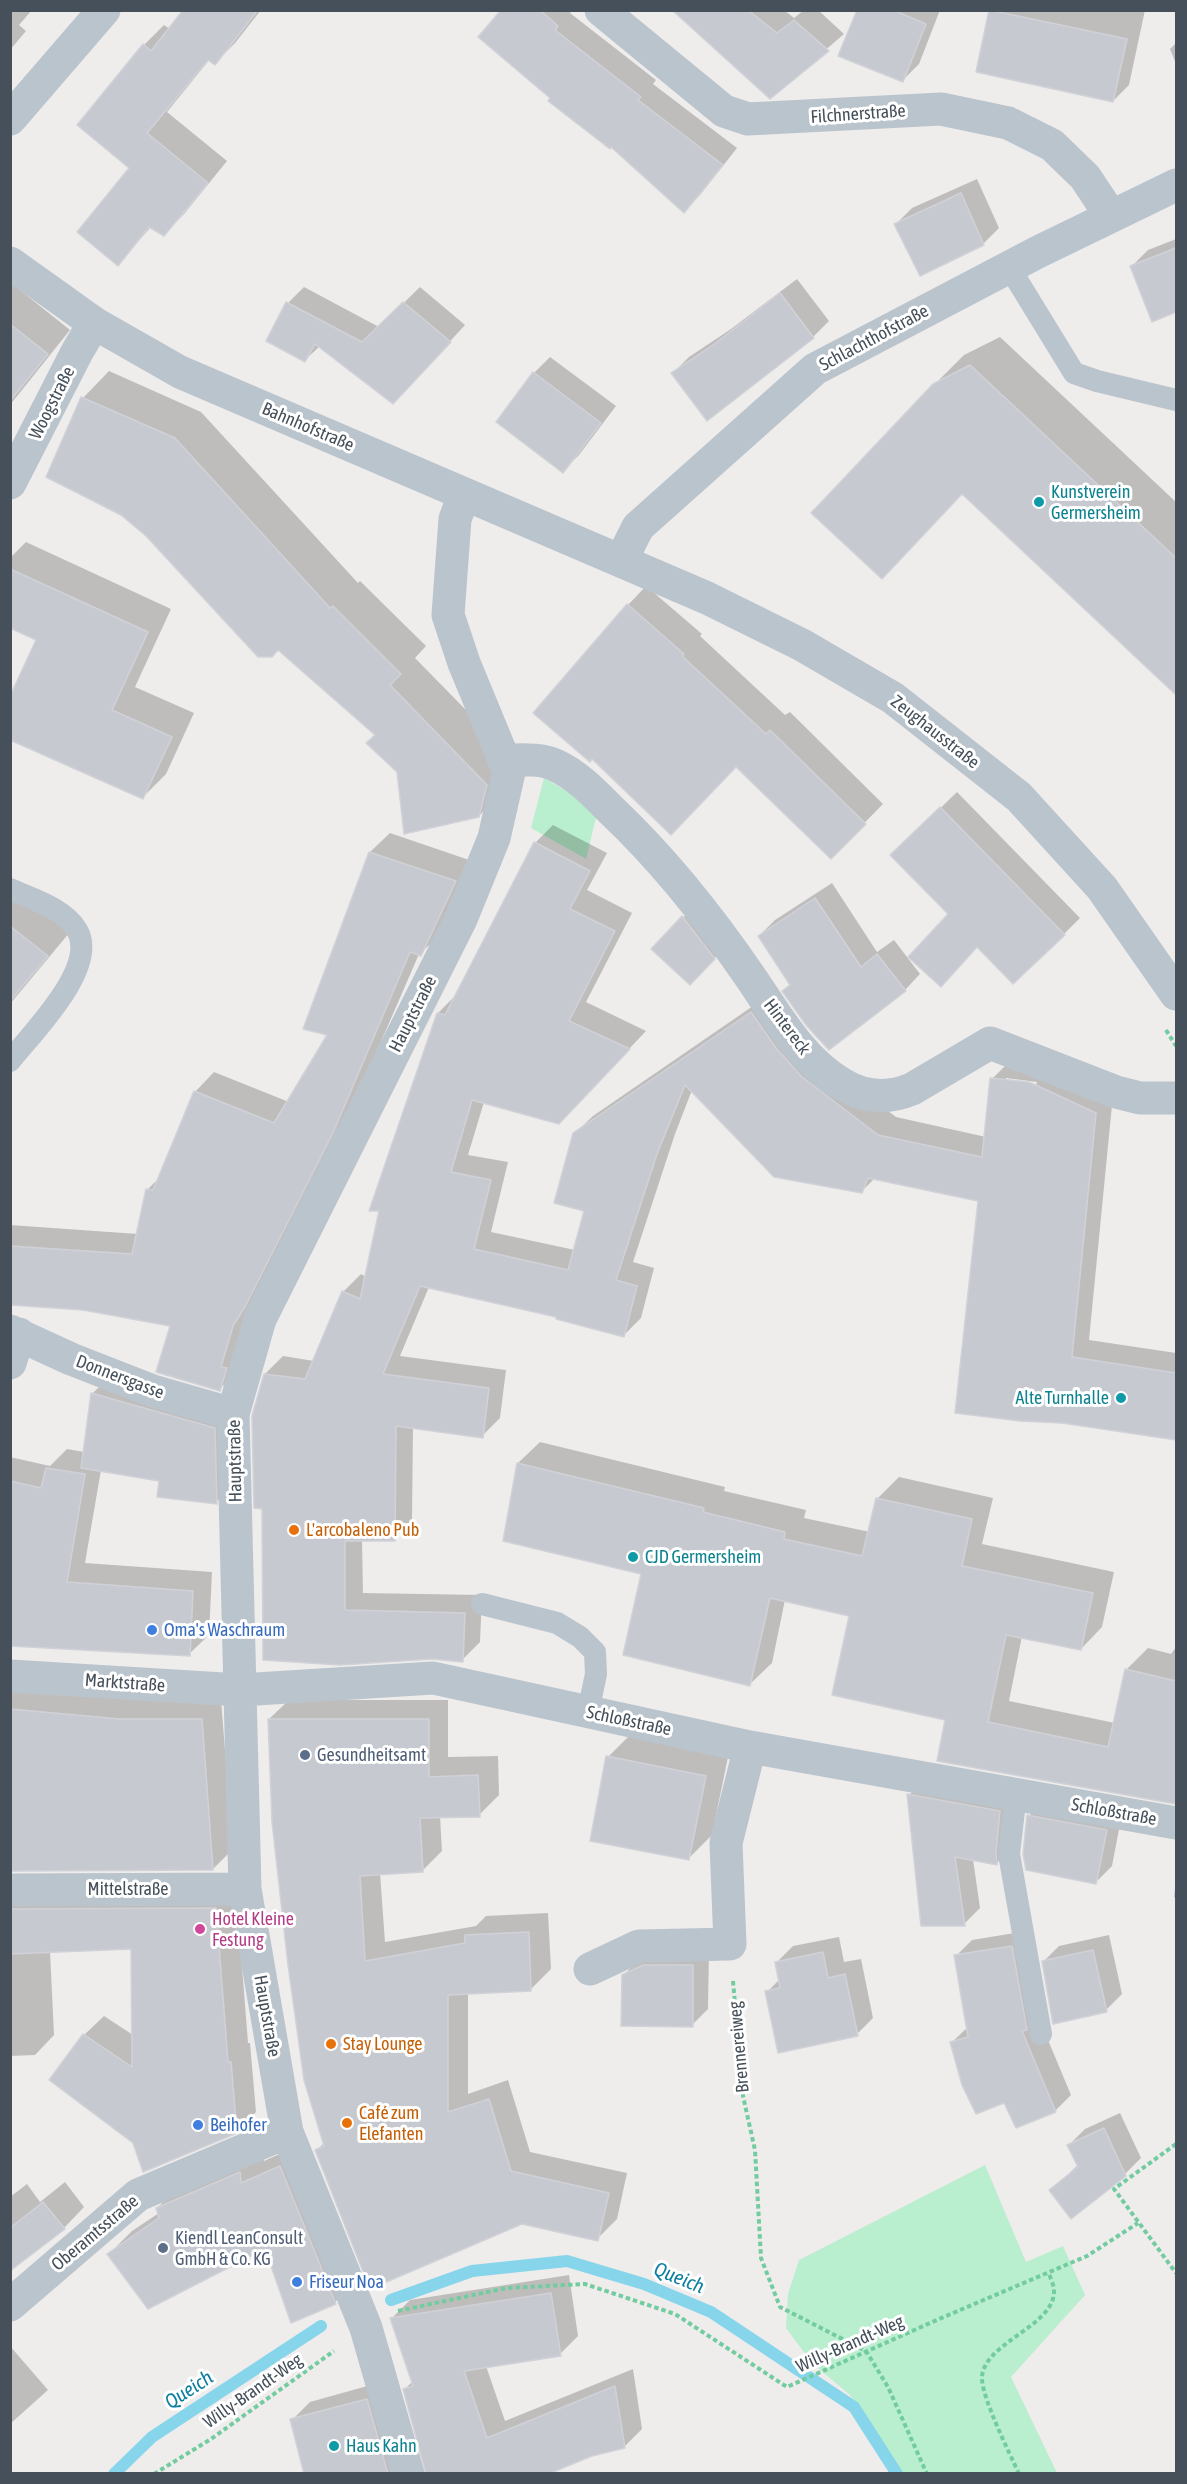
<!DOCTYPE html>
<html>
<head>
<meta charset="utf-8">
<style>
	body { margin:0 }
	#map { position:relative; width:1187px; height:2484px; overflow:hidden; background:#efecec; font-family:"Asap Condensed",sans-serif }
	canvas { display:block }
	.frame { position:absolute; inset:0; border:12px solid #45505a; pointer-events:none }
</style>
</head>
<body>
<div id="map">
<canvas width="1187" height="2484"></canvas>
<div class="frame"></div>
</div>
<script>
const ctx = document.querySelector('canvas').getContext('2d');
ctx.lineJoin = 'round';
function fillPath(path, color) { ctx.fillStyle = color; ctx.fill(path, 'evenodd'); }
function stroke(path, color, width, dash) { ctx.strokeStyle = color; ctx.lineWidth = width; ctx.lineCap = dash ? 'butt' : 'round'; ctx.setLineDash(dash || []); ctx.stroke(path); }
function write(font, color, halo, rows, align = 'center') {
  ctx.font = font + ' "Asap Condensed",sans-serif'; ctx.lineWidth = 6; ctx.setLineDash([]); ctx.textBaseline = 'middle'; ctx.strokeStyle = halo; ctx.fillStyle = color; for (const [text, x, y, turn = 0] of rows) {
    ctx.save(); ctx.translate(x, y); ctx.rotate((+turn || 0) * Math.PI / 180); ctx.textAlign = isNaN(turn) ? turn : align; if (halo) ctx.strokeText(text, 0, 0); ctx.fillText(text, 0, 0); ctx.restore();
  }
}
fillPath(new Path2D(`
	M 544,778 L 598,809 L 586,859 L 531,828 Z
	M 985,2165 L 1026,2262 L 1063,2246 L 1085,2295 L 1011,2377 L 1057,2473 L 902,2473 L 850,2395 L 812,2363 L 786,2328 L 788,2294 L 799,2260 Z`), '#b9eece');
fillPath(new Path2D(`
	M 10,10 L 32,10 L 19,25 L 26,31 L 10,50 Z
	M 185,10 L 261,10 L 235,43 L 215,63 L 210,59 L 167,112 L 227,161 L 184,214 L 164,234 L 151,227 L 118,264 L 132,168 L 144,45 L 164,25 L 170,29 Z
	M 502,10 L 572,10 L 570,13 L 656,80 L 653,84 L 737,148 L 700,195 L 684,211 L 611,145 L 552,98 Z
	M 673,10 L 784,10 L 794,18 L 804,10 L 818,10 L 844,34 L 771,97 Z
	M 858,10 L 940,10 L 919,64 L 903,80 Z
	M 991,10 L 1088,10 L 1097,12 L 1098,10 L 1145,10 L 1129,85 L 1113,101 Z
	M 1176,43 L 1176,64 L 1170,49 Z
	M 977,179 L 999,228 L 983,244 L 896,224 L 912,208 Z
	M 1176,239 L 1176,311 L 1153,320 L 1132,266 L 1148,250 Z
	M 797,279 L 829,321 L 813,337 L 673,373 L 689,357 L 731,329 Z
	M 10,282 L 70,330 L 10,405 Z
	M 304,287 L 379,327 L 420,287 L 465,325 L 409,386 L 320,346 L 305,360 L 288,303 Z
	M 1000,337 L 1176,502 L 1176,693 L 963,493 L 934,385 L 964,355 Z
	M 550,357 L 616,406 L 579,455 L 563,471 L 498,421 L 534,373 Z
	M 109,371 L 201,412 L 358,583 L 360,581 L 426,646 L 415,658 L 513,758 L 505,789 L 479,816 L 399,771 L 376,735 L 83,398 Z
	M 26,542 L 171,609 L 135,687 L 194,713 L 166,774 L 143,797 L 38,639 L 10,626 L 10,558 Z
	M 646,586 L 702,634 L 700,636 L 785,715 L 790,712 L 883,804 L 831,857 L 628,605 Z
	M 957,792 L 1080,918 L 1064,934 L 892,855 Z
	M 553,825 L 607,853 L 587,890 L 632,913 L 586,1002 L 646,1031 L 577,1104 L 484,1102 L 468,1155 L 508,1162 L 491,1232 L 575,1250 L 586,1210 L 574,1134 L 593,1116 L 769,995 L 818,1058 L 896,1117 L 986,1137 L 992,1079 L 1010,1061 L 1113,1095 L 1089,1340 L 1176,1353 L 1176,1435 L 1174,1438 L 1062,1421 L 979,1200 L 875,1178 L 862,1191 L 692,1090 L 675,1134 L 633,1262 L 654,1268 L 641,1318 L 623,1336 L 558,1315 L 429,1287 L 400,1356 L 506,1370 L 500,1418 L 482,1436 L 413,1427 L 412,1521 L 394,1539 L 362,1539 L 363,1593 L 482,1595 L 480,1642 L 462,1660 L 432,1658 L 340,1664 L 265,1374 L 283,1356 L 314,1361 L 343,1292 L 361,1274 L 366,1277 L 438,1013 L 456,995 L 535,843 ZM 1006,1078 L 1037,1082 L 1036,1085 L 1006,1081 Z
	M 390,833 L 475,862 L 441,935 L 419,954 L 239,1369 L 220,1389 L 172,1325 L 83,1308 L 10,1303 L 10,1225 L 138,1234 L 147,1190 L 161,1176 L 195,1092 L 214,1072 L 289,1102 L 329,1034 L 370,852 Z
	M 10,883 L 70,932 L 10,1004 Z
	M 832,883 L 877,952 L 894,940 L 920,974 L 905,990 L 784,991 L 791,984 L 759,936 L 775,920 Z
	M 699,901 L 730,942 L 706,967 L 653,949 Z
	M 109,1377 L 230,1412 L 232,1486 L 216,1502 L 161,1480 L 101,1470 L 85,1563 L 212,1572 L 209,1635 L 189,1654 L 10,1645 L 10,1457 L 50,1466 L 67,1449 L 84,1452 L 93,1393 Z
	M 540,1442 L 725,1487 L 724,1491 L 806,1510 L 804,1518 L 870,1532 L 877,1499 L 899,1477 L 993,1498 L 982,1544 L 1114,1572 L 1102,1627 L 1081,1649 L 1022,1636 L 1009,1701 L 1115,1723 L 1126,1670 L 1148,1648 L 1171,1654 L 1176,1647 L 1176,1803 L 939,1760 L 947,1719 L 851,1615 L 785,1600 L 772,1663 L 750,1684 L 643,1573 L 504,1540 L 518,1463 Z
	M 10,1688 L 221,1700 L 233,1849 L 213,1869 L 10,1870 Z
	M 289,1700 L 448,1700 L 448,1757 L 498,1756 L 499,1795 L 479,1815 L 440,1816 L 442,1851 L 422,1871 L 380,1873 L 385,1942 L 476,1926 L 486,1916 L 548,1913 L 551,1969 L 531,1989 L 468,1993 L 468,2094 L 508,2080 L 530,2152 L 627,2173 L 617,2219 L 597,2239 L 316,2151 L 324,2143 L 269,1719 Z
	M 631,1734 L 729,1752 L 712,1835 L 689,1858 L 608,1757 Z
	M 925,1779 L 1016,1795 L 1013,1847 L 997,1863 L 973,1859 L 980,1908 L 964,1924 L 909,1795 Z
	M 1045,1800 L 1122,1814 L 1112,1866 L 1096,1882 L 1029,1816 Z
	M 10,1870 L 14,1880 L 236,1889 L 248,2043 L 250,2043 L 256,2112 L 236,2132 L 135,2142 L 84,2035 L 104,2016 L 133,2035 L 132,1948 L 50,1951 L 54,2035 L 35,2055 L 10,2056 Z
	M 1176,1879 L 1176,1898 L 1174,1897 Z
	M 1027,1931 L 1038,2016 L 1071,2095 L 1055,2111 L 1017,2126 L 1005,2101 L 952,2042 L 968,2027 L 956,1956 L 972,1940 Z
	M 1109,1935 L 1122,1994 L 1106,2010 L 1043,1962 L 1059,1946 Z
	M 839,1937 L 844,1962 L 861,1959 L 873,2018 L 857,2034 L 767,1992 L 780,1979 L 777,1962 L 793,1946 Z
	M 709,1949 L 708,2009 L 692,2025 L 623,1976 L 639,1959 Z
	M 1120,2113 L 1141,2158 L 1125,2174 L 1071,2217 L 1051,2190 L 1078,2165 L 1069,2145 L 1085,2129 Z
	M 304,2143 L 359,2279 L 335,2302 L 266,2247 L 109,2254 L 132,2231 L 159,2213 L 157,2208 L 181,2185 L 263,2150 L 264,2161 Z
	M 65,2182 L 84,2207 L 64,2228 L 10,2269 L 10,2197 L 27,2184 L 40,2202 Z
	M 569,2275 L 578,2336 L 560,2354 L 486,2366 L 505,2421 L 633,2369 L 642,2429 L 624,2447 L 591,2454 L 544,2474 L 405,2389 L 413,2381 L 392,2318 L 410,2300 Z
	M 10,2346 L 48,2390 L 10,2424 Z
	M 385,2381 L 420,2474 L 305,2474 L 292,2420 L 310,2402 Z`), '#0003');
stroke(new Path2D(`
	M 391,2300 L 472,2271 L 567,2261 L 644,2284 L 711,2312 L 854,2407 L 897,2474
	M 114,2474 L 152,2437 L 321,2326`), '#86d5eb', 12);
const building = new Path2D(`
	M 183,10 L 258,10 L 215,65 L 208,60 L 147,133 L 208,183 L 164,236 L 149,227 L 118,266 L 77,232 L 129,168 L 77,125 L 143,44 L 151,51 Z
	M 501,10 L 540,10 L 558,26 L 555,30 L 641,97 L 638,100 L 723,165 L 684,213 L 611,147 L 610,149 L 548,101 L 550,98 L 478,37 Z
	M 672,10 L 748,10 L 777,33 L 794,20 L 829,51 L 770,99 Z
	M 857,10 L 893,10 L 926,24 L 903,82 L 838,56 Z
	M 989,10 L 1127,39 L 1113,102 L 976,72 Z
	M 961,193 L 984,245 L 920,276 L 894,224 Z
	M 1176,248 L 1176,312 L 1152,322 L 1130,266 Z
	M 780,293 L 814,338 L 707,421 L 671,373 L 713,345 Z
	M 286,302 L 362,342 L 403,302 L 451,342 L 393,404 L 315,344 L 305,362 L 266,341 Z
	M 10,324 L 48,354 L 10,401 Z
	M 970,365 L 1176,558 L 1176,695 L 962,494 L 882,579 L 811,513 L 933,384 Z
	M 533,372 L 601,423 L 563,473 L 496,422 Z
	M 81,397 L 175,438 L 330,608 L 333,606 L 401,674 L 390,685 L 487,785 L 479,817 L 404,834 L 397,772 L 366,743 L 375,735 L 278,650 L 272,657 L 258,657 L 146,536 L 121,515 L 46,477 Z
	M 10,569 L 148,632 L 112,710 L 172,737 L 143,799 L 10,740 L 10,696 L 36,640 L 10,628 Z
	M 627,604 L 684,654 L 682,656 L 766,734 L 770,730 L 866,824 L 831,859 L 736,767 L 671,835 L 592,759 L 590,762 L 533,713 Z
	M 940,807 L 1065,935 L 1013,984 L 977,947 L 941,987 L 908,957 L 948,914 L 890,855 Z
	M 534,842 L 590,871 L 570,909 L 615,931 L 569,1021 L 630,1049 L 559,1124 L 472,1100 L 451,1172 L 491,1180 L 474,1249 L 568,1270 L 584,1211 L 554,1203 L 573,1133 L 751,1012 L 776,1048 L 801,1076 L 878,1135 L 982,1157 L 990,1078 L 1029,1082 L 1096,1113 L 1072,1357 L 1176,1373 L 1176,1440 L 1062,1423 L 1020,1421 L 955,1413 L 978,1201 L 868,1178 L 862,1193 L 774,1177 L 685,1085 L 657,1154 L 616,1280 L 637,1286 L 624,1337 L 556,1319 L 556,1317 L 420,1286 L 383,1374 L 489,1388 L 483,1438 L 396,1426 L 395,1541 L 345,1541 L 345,1610 L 465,1613 L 463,1662 L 432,1659 L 340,1665 L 263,1660 L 262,1509 L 254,1508 L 252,1416 L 264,1374 L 305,1379 L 342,1291 L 360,1299 L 379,1211 L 369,1211 L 437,1013 L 445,1015 Z
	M 369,852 L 456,881 L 421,956 L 410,952 L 333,1133 L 245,1307 L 233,1326 L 221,1367 L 227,1368 L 220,1391 L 156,1372 L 170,1326 L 83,1310 L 10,1305 L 10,1246 L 132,1254 L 146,1189 L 153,1190 L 194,1091 L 274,1123 L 327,1035 L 303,1029 Z
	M 815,898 L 861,967 L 877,954 L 906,991 L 829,1050 L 806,1025 L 782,991 L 790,985 L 758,936 Z
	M 682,916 L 715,959 L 690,985 L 651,949 Z
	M 10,926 L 48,956 L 10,1001 Z
	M 91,1393 L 215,1428 L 217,1504 L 157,1497 L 159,1481 L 81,1468 Z
	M 517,1463 L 704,1508 L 703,1512 L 785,1532 L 784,1539 L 862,1556 L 876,1498 L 972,1519 L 962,1566 L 1093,1593 L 1081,1650 L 1006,1635 L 988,1722 L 1108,1747 L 1125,1669 L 1176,1681 L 1176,1804 L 937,1761 L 945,1720 L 832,1695 L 849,1616 L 770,1598 L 750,1686 L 623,1655 L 641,1574 L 503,1541 Z
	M 46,1468 L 85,1474 L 67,1582 L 193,1591 L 190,1656 L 10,1646 L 10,1481 L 41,1488 Z
	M 10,1709 L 119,1719 L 202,1719 L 213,1870 L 10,1871 Z
	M 268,1719 L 429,1719 L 429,1777 L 478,1775 L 480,1817 L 420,1818 L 423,1872 L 360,1876 L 365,1961 L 465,1943 L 465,1935 L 529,1932 L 531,1991 L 448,1995 L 448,2112 L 489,2099 L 511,2171 L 609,2193 L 598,2241 L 522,2224 L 370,2289 L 315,2150 L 324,2146 L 304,2080 L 288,1965 L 272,1822 Z
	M 606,1756 L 706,1776 L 689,1860 L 590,1841 Z
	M 907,1794 L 1000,1811 L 996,1852 L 997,1865 L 955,1857 L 965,1926 L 921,1926 Z
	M 1027,1815 L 1107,1830 L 1096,1884 L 1026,1870 L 1023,1854 Z
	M 216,1908 L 228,2062 L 231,2062 L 237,2133 L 143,2172 L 133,2143 L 49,2080 L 83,2034 L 132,2067 L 131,1949 L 10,1954 L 10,1909 Z
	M 1012,1946 L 1027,2030 L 1022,2031 L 1056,2112 L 1016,2128 L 1004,2103 L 976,2114 L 962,2085 L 950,2042 L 968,2037 L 954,1955 Z
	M 1093,1950 L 1107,2012 L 1053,2024 L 1042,1961 Z
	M 823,1952 L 828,1978 L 845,1974 L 858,2036 L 778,2053 L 765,1991 L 780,1988 L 775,1962 Z
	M 643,1965 L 693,1965 L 693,2027 L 621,2026 L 622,1975 Z
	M 1104,2128 L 1126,2176 L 1071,2219 L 1049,2190 L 1078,2167 L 1067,2145 Z
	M 280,2166 L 336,2304 L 291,2323 L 265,2249 L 148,2309 L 107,2254 L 159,2218 L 156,2208 L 240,2172 L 241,2183 Z
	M 43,2202 L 65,2229 L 10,2271 L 10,2228 Z
	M 551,2293 L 561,2356 L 464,2371 L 487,2438 L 615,2386 L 625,2448 L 592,2456 L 548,2474 L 426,2474 L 403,2389 L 413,2386 L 390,2318 Z
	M 367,2399 L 388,2474 L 304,2474 L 290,2419 Z`);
fillPath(building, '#c6c9cf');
stroke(building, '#d0d2d8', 1.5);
stroke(new Path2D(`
	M 1166,1030 L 1176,1046
	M 733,1981 L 743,2096 L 755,2150 L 761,2258 L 780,2307 L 866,2351 L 888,2387 L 927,2474
	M 1176,2144 L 1114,2189 L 1176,2273
	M 398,2311 L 506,2288 L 585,2284 L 675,2314 L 787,2387 L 939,2319 L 1087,2256 L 1138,2223
	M 154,2474 L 211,2439 L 334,2351
	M 1019,2474 C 1009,2452 984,2402 982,2380 C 980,2343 1056,2327 1054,2290 C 1054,2285 1050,2278 1049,2273`), '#72cca0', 4, [4.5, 3]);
stroke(new Path2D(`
	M 1009,267 L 1074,373 L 1097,381 L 1176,400
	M 10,889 C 32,899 64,908 77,930 C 99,967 32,1033 10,1061
	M 482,1604 L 557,1623 L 580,1637 L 595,1652 L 596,1674 L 588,1712
	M 1016,1794 L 1009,1854 L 1041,2034`), '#bac4cc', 22);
stroke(new Path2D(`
	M 601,10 L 724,111 L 748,119 L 941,109 L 1008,123 L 1052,145 L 1085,177 L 1111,216
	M 10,119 L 104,10
	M 10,483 L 77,352 L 94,323
	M 622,559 L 638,527 L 815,369 L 1038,252 L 1176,185
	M 505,760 C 521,760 540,758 555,765 C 577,775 594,793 611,810 C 664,860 710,918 751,978 C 777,1016 801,1060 842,1084 C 865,1098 888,1099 912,1089 L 990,1043 L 1116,1092 L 1140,1098 L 1176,1098
	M 10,1331 L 71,1359 L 153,1391 L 233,1414
	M 10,1363 L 19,1334
	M 10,1676 L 240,1690 L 433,1678 L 750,1747 L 1176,1823
	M 10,1890 L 245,1889
	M 590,1969 L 639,1946 L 730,1944 L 726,1843 L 750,1747
	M 10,2305 L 138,2195 L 287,2132
	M 408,2474 L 366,2328 L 287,2132 L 245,1889 L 233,1414 L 260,1319 L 461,919 L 494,838 L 509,772 L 464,663 L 448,615 L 455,519 L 464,495`), '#bac4cc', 33);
stroke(new Path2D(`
	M 10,263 L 94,323 L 180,372 L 707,598 L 802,645 L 893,698 L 1019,797 L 1102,888 L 1176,994`), '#bac4cc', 33);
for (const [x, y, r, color] of [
	[1039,502,6,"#0f9aa8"],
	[1121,1398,6,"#0f9aa8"],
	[294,1530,6,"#e8710a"],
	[633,1557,6,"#0f9aa8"],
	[152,1630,6,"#3f7fe0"],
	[305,1755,6,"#5c6f8a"],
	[200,1929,6,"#d1479c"],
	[331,2044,6,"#e8710a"],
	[347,2123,6,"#e8710a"],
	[198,2125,6,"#3f7fe0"],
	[163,2248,6,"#5c6f8a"],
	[297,2282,6,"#3f7fe0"],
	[334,2446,6,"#0f9aa8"]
]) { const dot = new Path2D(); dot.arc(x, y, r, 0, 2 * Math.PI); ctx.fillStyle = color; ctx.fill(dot); stroke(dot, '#fff', 2); }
write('18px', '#45505a', '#fff', [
	["Filchnerstraße",858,114,-4],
	["Schlachthofstraße",874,338,-28],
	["Woogstraße",52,403,-63],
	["Bahnhofstraße",308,427,23],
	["Zeughausstraße",935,732,38],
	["Hauptstraße",413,1014,-63],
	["Hintereck",787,1027,53],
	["Donnersgasse",120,1377,21],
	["Hauptstraße",235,1461,-91],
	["Marktstraße",125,1683,4],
	["Schloßstraße",629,1721,12],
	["Schloßstraße",1114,1812,10],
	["Mittelstraße",128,1889],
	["Hauptstraße",267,2016,80],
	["Brennereiweg",739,2047,-95],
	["Oberamtsstraße",95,2233,-40],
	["Willy-Brandt-Weg",850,2344,-24],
	["Willy-Brandt-Weg",253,2391,-35]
]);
write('18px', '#0d838f', '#fff', [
	["Kunstverein",1051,492],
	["Germersheim",1051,513],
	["Alte Turnhalle",1109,1398,"right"],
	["CJD Germersheim",645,1557],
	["Haus Kahn",346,2446]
], 'left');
write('18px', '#c56008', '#fff', [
	["L'arcobaleno Pub",306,1530],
	["Stay Lounge",343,2044],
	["Café zum",359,2113],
	["Elefanten",359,2134]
], 'left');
write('18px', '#366cbe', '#fff', [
	["Oma's Waschraum",164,1630],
	["Beihofer",210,2125],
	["Friseur Noa",309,2282]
], 'left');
write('18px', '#4e5e75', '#fff', [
	["Gesundheitsamt",317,1755],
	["Kiendl LeanConsult",175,2238],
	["GmbH & Co. KG",175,2259]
], 'left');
write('18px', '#b23c85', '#fff', [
	["Hotel Kleine",212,1919],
	["Festung",212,1940]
], 'left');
write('italic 20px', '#0c7e9e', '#fff', [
	["Queich",679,2278,22],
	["Queich",189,2390,-33]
]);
</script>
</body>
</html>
